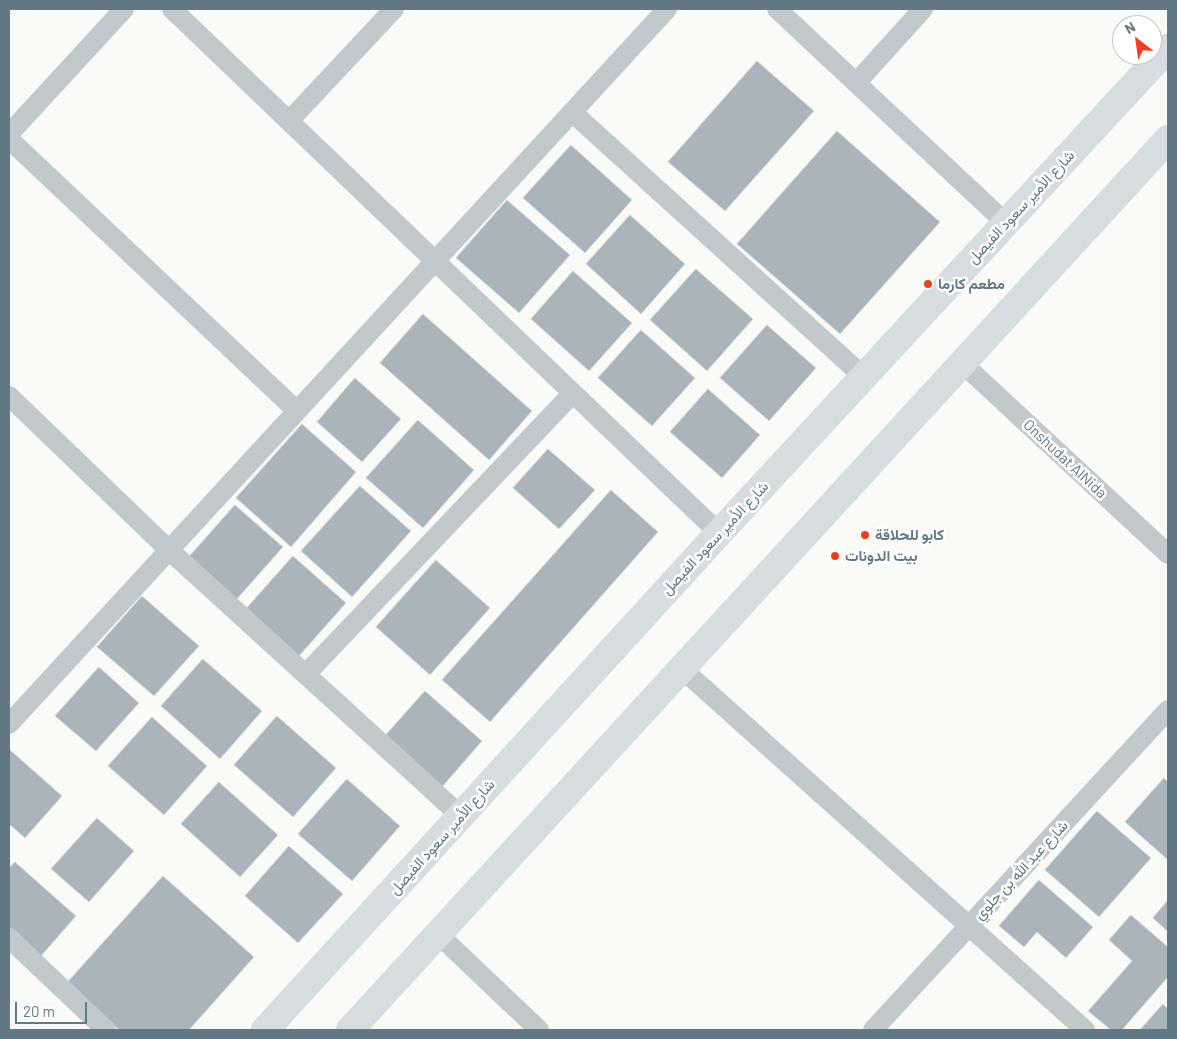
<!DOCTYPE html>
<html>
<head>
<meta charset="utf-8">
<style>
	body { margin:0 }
	#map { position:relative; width:1177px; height:1039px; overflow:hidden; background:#fafaf7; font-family:Barlow,sans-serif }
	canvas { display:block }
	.frame { position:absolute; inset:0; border:10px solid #627985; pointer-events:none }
	.north { position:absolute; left:1112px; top:15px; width:50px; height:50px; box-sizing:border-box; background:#fff; border:1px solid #c0c9ce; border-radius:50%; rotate:330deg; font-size:14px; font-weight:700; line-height:20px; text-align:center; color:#627985 }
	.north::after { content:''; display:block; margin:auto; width:18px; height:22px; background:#f33e1e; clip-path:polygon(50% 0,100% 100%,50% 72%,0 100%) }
	.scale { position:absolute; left:15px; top:1002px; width:72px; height:22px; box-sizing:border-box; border:2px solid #627985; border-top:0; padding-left:6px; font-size:15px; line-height:18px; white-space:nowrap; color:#627985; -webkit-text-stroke:4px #fff; paint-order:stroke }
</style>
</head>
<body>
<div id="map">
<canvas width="1177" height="1039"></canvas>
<div class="frame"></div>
<div class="north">N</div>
<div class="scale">20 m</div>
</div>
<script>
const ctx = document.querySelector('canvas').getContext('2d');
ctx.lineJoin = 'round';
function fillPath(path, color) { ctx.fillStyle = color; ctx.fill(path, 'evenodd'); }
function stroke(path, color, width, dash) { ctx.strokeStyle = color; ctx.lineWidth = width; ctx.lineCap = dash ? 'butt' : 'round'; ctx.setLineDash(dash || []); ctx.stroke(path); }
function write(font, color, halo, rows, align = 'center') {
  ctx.font = font + ' Barlow,Vazirmatn,sans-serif'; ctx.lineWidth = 5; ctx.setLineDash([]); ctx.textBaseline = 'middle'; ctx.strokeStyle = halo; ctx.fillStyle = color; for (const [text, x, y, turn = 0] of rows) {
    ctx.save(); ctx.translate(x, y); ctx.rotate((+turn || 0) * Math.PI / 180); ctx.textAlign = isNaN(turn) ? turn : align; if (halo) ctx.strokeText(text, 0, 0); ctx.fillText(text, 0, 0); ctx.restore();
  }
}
const building = new Path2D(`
	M 757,61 L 814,111 L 725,211 L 668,162 Z
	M 837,131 L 940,222 L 840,334 L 737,244 Z
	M 571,145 L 632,200 L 585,253 L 523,198 Z
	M 507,200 L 570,255 L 519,313 L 456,258 Z
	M 630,215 L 685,264 L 641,314 L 586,264 Z
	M 696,269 L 753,319 L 707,371 L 650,320 Z
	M 573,271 L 632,323 L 589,371 L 531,319 Z
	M 423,314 L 532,411 L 489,460 L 380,363 Z
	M 767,325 L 816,368 L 769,421 L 720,378 Z
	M 641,330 L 695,378 L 652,426 L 598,378 Z
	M 355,378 L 401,419 L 362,462 L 317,422 Z
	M 708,389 L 760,435 L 722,478 L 670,432 Z
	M 418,420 L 474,470 L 423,528 L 366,478 Z
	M 302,424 L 356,472 L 291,547 L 236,498 Z
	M 548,449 L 595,490 L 559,529 L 513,488 Z
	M 360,486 L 411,531 L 352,597 L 301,551 Z
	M 611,490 L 658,532 L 490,722 L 442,680 Z
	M 235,505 L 283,547 L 236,600 L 188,558 Z
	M 293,556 L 346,603 L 299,656 L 246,609 Z
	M 436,560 L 490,608 L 430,675 L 376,627 Z
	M 142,596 L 199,646 L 154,696 L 97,647 Z
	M 203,659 L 262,711 L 220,759 L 161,706 Z
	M 99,667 L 139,703 L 96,751 L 55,716 Z
	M 425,691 L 482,741 L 442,787 L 385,736 Z
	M 277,716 L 336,768 L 293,817 L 234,765 Z
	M 152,717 L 207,766 L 164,815 L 108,766 Z
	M 9,749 L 62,796 L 25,838 L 9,824 Z
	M 1164,778 L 1168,782 L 1168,860 L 1125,822 Z
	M 347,779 L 400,826 L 352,881 L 298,834 Z
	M 219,782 L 278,835 L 240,877 L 181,824 Z
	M 1097,811 L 1151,858 L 1099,917 L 1045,870 Z
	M 97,818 L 134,851 L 89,902 L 51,869 Z
	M 289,846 L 343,894 L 298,943 L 245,896 Z
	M 15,862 L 76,916 L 41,956 L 9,927 L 9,868 Z
	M 163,876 L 254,957 L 189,1030 L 119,1030 L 66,984 Z
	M 1039,880 L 1093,927 L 1066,958 L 1037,932 L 1024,947 L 999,926 Z
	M 1168,900 L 1168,932 L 1153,918 Z
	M 1131,915 L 1168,947 L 1168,977 L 1122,1030 L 1111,1030 L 1088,1011 L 1132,961 L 1109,940 Z
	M 1163,1004 L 1168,1009 L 1168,1030 L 1140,1030 Z`);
fillPath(building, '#a9b5ba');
stroke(building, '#dcdcd9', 1);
stroke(new Path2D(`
	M 172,9 L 719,533
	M 777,9 L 1006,223
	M 856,83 L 923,9
	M 572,112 L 864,377
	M 289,121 L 394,9
	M 9,134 L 124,9
	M 9,139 L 297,411
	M 962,363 L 1168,554
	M 9,396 L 169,550 L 461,816
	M 681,668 L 1085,1030
	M 306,674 L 573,393
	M 9,724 L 667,9
	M 438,934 L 539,1030
	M 9,938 L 106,1030
	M 873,1030 L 1168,710`), '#c2c9cc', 20);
stroke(new Path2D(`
	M 265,1030 L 719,533 L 1168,48
	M 350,1030 L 1168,139`), '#d6dcdf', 28);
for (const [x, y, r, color] of [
	[928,284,5,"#f33e1e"],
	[865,535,5,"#f33e1e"],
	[835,556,5,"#f33e1e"]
]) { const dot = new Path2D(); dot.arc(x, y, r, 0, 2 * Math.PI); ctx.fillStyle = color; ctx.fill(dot); stroke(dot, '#fff', 2); }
write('15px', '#627985', '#fff', [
	["شارع الأمير سعود الفيصل",1021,207,-47],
	["Onshudat AlNida",1065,459,43],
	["شارع الأمير سعود الفيصل",715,538,-47],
	["شارع الأمير سعود الفيصل",442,837,-48],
	["شارع عبد الله بن جلوي",1021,870,-47]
]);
write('bold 15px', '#627985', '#fff', [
	["مطعم كارما",938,284],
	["كابو للحلاقة",875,535],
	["بيت الدونات",845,556]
], 'left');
</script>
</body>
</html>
